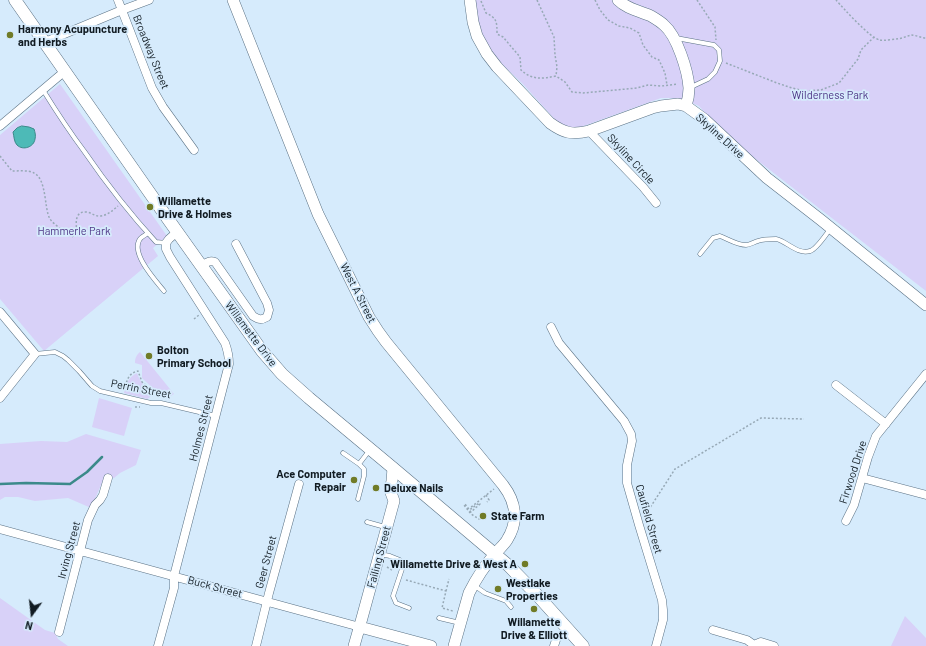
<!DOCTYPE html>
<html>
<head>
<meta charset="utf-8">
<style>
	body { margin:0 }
	#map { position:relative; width:926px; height:646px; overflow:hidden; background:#d6ebfc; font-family:Barlow,sans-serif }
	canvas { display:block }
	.north { position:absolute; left:12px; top:594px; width:40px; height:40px; -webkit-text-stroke:3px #d6ebfc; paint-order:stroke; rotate:195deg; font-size:11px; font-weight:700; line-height:16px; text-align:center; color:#111b22 }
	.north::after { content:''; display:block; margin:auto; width:14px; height:18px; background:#111b22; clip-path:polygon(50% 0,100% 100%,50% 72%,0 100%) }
</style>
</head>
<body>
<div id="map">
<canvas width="926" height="646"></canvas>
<div class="north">N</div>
</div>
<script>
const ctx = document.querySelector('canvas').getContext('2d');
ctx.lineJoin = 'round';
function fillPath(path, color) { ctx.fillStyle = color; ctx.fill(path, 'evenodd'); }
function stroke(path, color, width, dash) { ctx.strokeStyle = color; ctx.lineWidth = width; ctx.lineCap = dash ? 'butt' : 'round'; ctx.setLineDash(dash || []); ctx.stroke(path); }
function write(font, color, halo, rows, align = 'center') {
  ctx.font = font + ' Barlow,sans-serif'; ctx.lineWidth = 3.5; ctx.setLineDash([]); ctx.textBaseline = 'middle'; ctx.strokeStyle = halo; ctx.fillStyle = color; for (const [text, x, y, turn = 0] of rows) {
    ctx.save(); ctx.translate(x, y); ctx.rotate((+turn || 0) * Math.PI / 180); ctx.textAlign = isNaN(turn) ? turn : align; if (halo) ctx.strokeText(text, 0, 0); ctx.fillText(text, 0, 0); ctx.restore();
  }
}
fillPath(new Path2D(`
	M 475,0 L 926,0 L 926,291 L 726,136 L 699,106 L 690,102 L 671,98 L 661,98 L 578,128 L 573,129 L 558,123 L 523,84 L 491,54 L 480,37 Z
	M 60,84 L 167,236 L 153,248 L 158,256 L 44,351 L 0,299 L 0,135 Z
	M 140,352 L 174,394 L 169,397 L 159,395 C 154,388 148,384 142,378 L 142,365 L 135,363 C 135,359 136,355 140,352 Z
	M 137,373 C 141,385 146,386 155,394 L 147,399 L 124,393 C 126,385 128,377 137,373 Z
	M 99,398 L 132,408 L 124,436 L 92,427 Z
	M 86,434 L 141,450 L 136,465 L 120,473 L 114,478 L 105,476 L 91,508 L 68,498 L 35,501 L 18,497 L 5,497 L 0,500 L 0,444 L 41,441 L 67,442 Z
	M 0,598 L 45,630 L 55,633 L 58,639 L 68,646 L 0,646 Z
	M 905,616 L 926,638 L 926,646 L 891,646 Z`), '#d8d1f8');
const water = new Path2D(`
	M 22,126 L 29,127 L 34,129 C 35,132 36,136 35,139 C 34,147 23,151 17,145 C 14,142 14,136 13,132 L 17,128 Z`);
fillPath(water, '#4dbab7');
stroke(water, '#3b8a8a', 1);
stroke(new Path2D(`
	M 0,484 L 26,483 L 70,484 L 87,472 L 102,457`), '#3b8a8a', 2.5);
const lane = new Path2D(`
	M 676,38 L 714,45 L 719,50 L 720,61 L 715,72 L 708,79 L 691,87
	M 43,90 C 56,111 69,131 84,151 C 106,183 130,214 156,242 L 166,243
	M 148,233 C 146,235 142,236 140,239 C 130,253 155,280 164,291
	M 700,254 L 713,238 L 720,236 C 728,239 737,245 746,245 C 750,245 754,242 758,241 C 763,239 770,239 776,239 C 787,241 797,255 810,251 C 817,249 826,234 831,228
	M 35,354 L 55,352 L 63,356 L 68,360 L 79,371 L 92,386 L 100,391 L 151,403 L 161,403 L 216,416
	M 343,453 L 359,464 L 369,451
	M 358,499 L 364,476 L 364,469 L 359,464
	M 367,522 L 385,527
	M 380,554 L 390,556 L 400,560 L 403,566 L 393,596 L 396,603 L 409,608
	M 475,586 L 485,593 L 506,601 L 511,607
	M 439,618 L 460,623`);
const street = new Path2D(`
	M 118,0 L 152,88 L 163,107 L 194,150
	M 45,42 L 122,10 L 149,0
	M 0,126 L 65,71
	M 589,131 L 643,187 L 656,203
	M 201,266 C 206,263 209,260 215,262 L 253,316 C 259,320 262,320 267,317 L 269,310 L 267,303 L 236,244
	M 0,312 L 35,354 L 0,398
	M 551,327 L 559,343 L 624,421 L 631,434 L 632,441 L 627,465 L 627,483 L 639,525 L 662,600 L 663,610 L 663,620 L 656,646
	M 836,385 L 886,424
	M 862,478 L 926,495
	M 846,521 L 854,505 L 868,457 L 876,436 L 926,374
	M 0,529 L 360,627
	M 713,630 L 747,640 L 754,645 L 761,642 L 774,646
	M 59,632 L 88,520 L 95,505 L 100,500 L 103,495 L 108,478
	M 158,646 L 174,588 L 174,576 L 229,364 C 229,356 228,351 225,343 L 170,257 L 166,249 L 166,243 L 169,239 L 177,232
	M 256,646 L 269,593 L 299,484
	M 554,646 L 556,640`);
const secondary = new Path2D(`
	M 233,0 L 318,214 L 369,317 L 378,331 L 386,342 L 503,485 C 516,502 519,521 507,540 C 504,545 499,549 495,554 C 485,565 476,579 469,593 L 454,646
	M 470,0 L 473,22 L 477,36 L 487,54 L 497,67 L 550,123 C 564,133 572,135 589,131 L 652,108 L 661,106 L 678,104 L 686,106 L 704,119 L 767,178 L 821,220 L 926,305
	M 618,0 C 627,9 640,11 651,16 C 656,19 661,22 664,25 C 677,36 688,71 689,88 C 689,94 688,100 686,106
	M 360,627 L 431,646
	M 354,646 L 362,618 L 394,501 L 390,490 L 392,481 L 393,468`);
const primary = new Path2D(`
	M 15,0 L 168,219 L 262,351 L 282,374 L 309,398 L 393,468 L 509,566 L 539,597 L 583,646`);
stroke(lane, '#5b7285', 5);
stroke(street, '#5b7285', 9);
stroke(secondary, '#5b7285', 12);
stroke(primary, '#5b7285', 13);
stroke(new Path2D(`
	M 537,0 L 554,37 L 555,55 L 557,67 L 556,76
	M 595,0 L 600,10 L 608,20 L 619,26 L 630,28 L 639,33 L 643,45 L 652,57 L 659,60 L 665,73 L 667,85
	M 697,0 L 715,27 L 716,40
	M 836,0 C 843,8 871,39 880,40 C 883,41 898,39 902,38 C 905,37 908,36 911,35 C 916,35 921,38 926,38
	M 481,1 L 486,13 C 497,18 497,22 497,34 L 503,37 L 520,57 L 521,70 C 532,80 542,79 556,76 L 565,82 L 572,92 L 583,93 L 637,88 L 648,85 L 661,86 L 678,84
	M 726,63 L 777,83 L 792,88 L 805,91 L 821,90 L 839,83 L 858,59 L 861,50 L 874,37
	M 0,156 L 12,171 C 18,171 29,170 34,173 C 47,179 44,209 50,219 C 55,226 65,231 72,237 L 77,232 C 76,225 74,211 86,212 C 91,212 95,217 101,216 C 108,215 113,210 118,206
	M 194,319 L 199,315
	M 124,390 C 127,381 128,373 138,371 L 142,382 L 159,396
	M 135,407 L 140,407
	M 486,495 L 489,500 L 487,502
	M 644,517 L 675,469 L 761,418 L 804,419
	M 480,518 L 479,519 L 471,514 L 464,505 L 465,504 L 471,512 L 480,504 L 479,503 L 471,509 L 470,508 L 494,489
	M 387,567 L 392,570
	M 406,580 L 446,591 L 442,608 L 453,611
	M 446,591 L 449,579`), '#97a9b6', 1.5, [2, 2]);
stroke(lane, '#fff', 4);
stroke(street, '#fff', 8);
stroke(secondary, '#fff', 11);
stroke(primary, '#fff', 12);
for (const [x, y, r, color] of [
	[10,35,4,"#707b27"],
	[150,207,4,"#707b27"],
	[149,356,4,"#707b27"],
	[354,480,4,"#707b27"],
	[376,488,4,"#707b27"],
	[483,516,4,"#707b27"],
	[525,564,4,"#707b27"],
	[498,589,4,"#707b27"],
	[534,609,4,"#707b27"]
]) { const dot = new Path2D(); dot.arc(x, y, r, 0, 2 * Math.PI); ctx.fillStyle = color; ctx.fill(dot); stroke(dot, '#d6ebfc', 1.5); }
write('bold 11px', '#111b22', '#d6ebfc', [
	["Harmony Acupuncture",18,29],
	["and Herbs",18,42],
	["Willamette",158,201],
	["Drive & Holmes",158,214],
	["Bolton",157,350],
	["Primary School",157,363],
	["Ace Computer",346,474,"right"],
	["Repair",346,487,"right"],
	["Deluxe Nails",384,488],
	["State Farm",491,516],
	["Willamette Drive & West A",517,564,"right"],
	["Westlake",506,583],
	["Properties",506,596],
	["Willamette",534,622,"center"],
	["Drive & Elliott",534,635,"center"]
], 'left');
write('11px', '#111b22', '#d6ebfc', [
	["Broadway Street",151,52,68],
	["Skyline Drive",720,136,42],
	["Skyline Circle",631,159,47],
	["West A Street",358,293,63],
	["Willamette Drive",251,334,53],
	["Perrin Street",141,389,11],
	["Holmes Street",201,428,-76],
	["Firwood Drive",853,472,-72],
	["Caufield Street",649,519,74],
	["Irving Street",69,550,-75],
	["Failing Street",379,557,-75],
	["Geer Street",266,562,-75],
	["Buck Street",215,587,15]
]);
write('11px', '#4d3485', '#d6ebfc', [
	["Wilderness Park",830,95],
	["Hammerle Park",74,231]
]);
</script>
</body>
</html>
